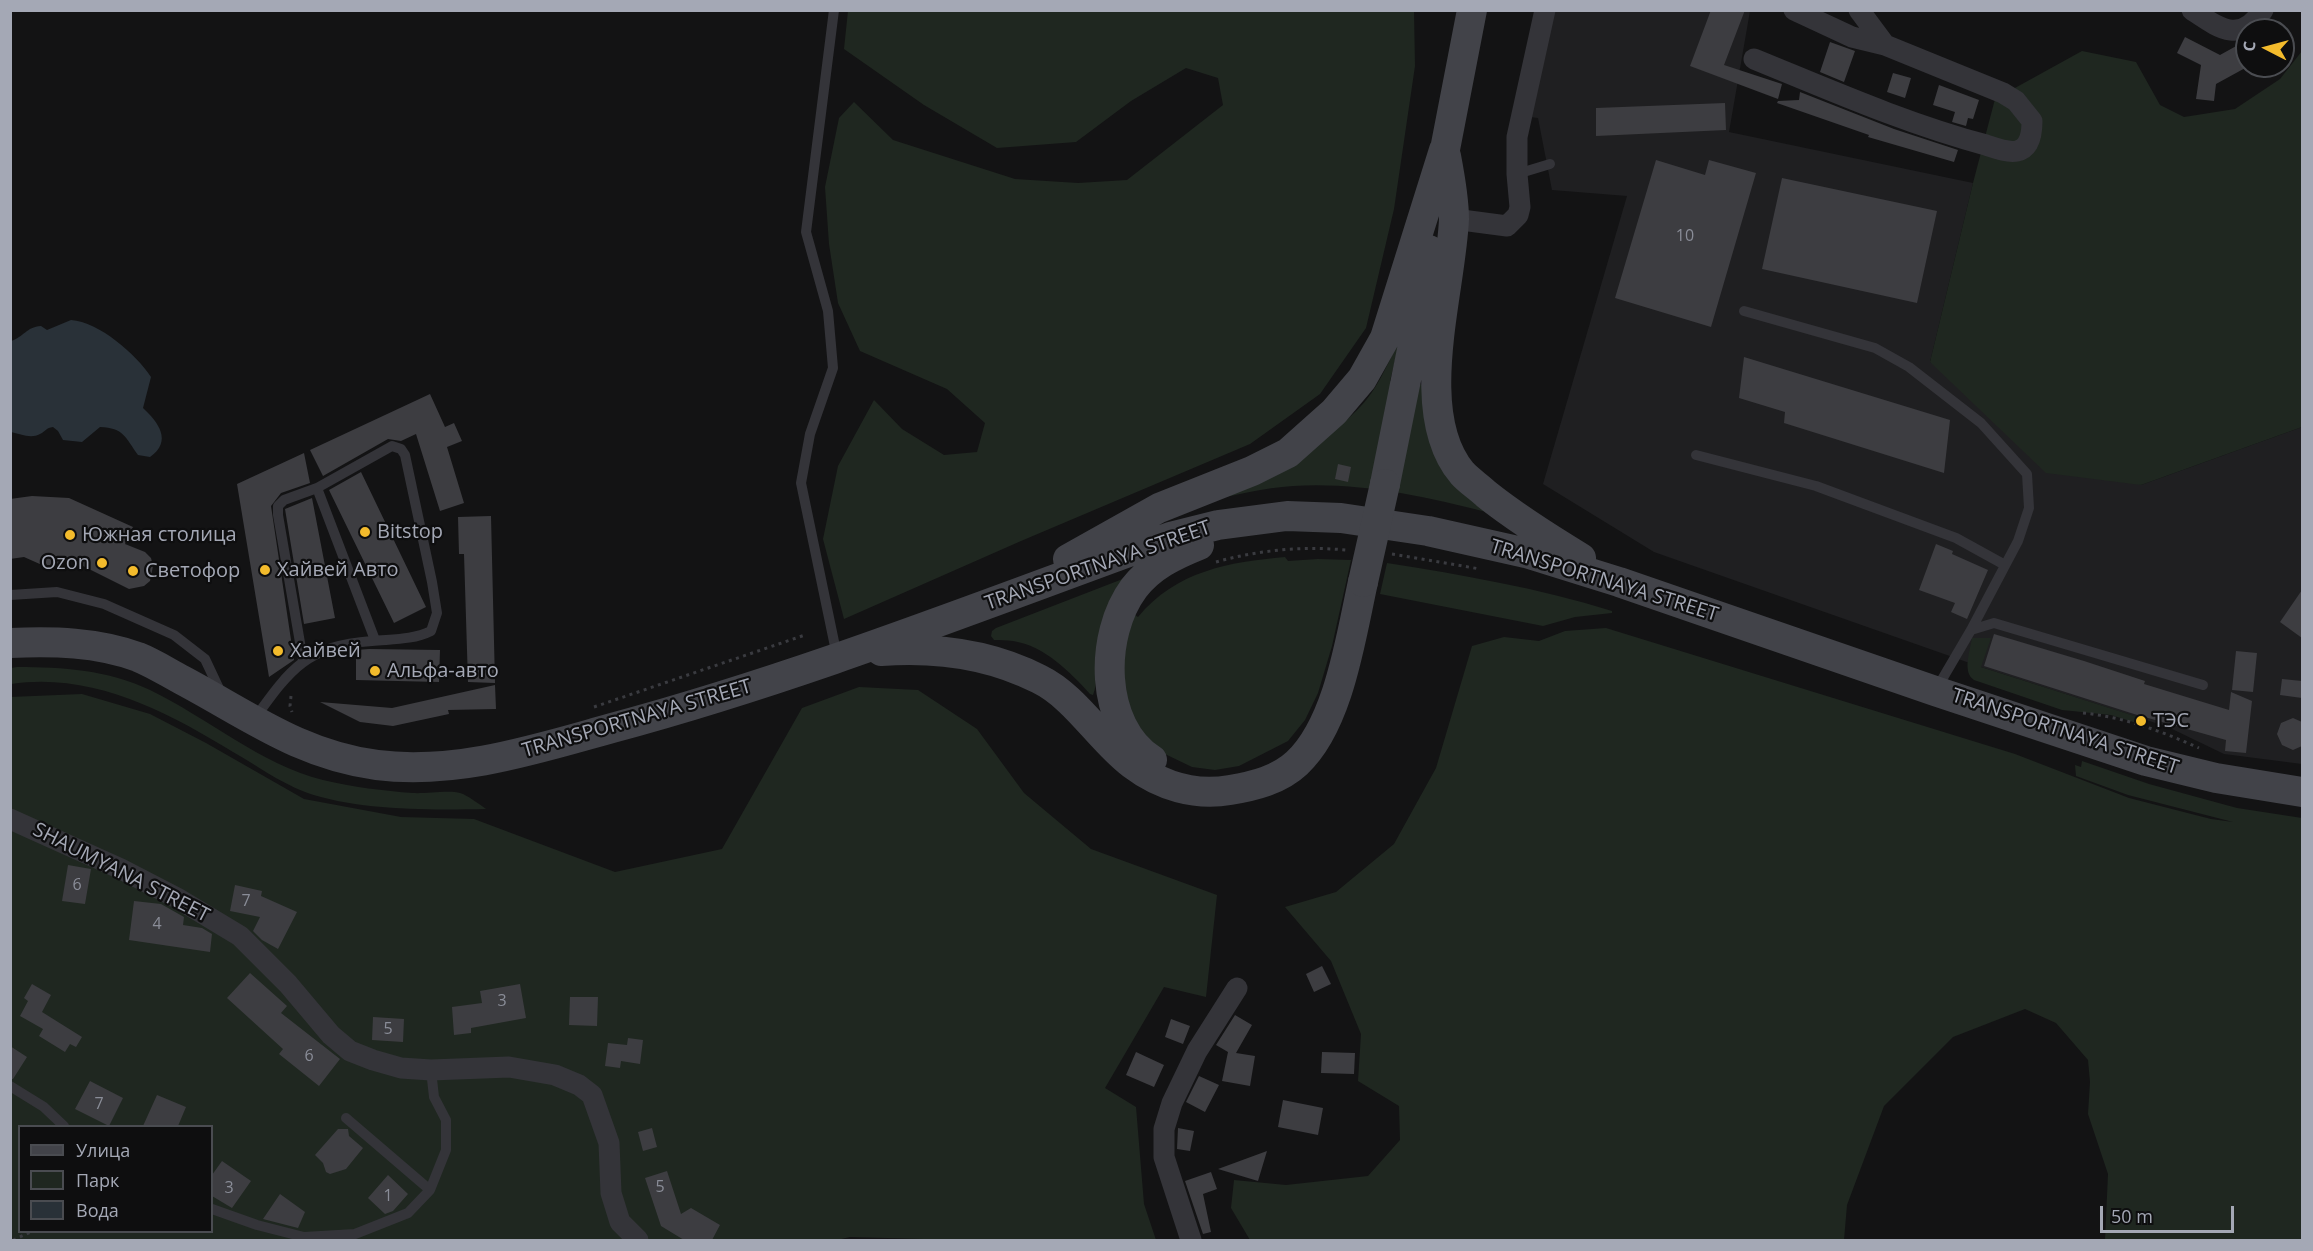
<!DOCTYPE html>
<html>
<head>
<meta charset="utf-8">
<style>
	body { margin:0 }
	#map { position:relative; width:2313px; height:1251px; overflow:hidden; background:#131314; font-family:"Open Sans",sans-serif }
	canvas { display:block }
	.frame { position:absolute; inset:0; border:12px solid #a4a8b5; pointer-events:none }
	.legend { position:absolute; left:18px; top:1125px; width:195px; height:108px; box-sizing:border-box; background:#0e0e0f; border:2px solid #4a4c51; margin:0; padding:8px 10px; list-style:none; font-size:18px; color:#a4a8b5 }
	.legend li { display:flex; align-items:center; gap:12px; height:30px }
	.legend b { width:30px; border:2px solid #4a4c51 }
	.north { position:absolute; left:2235px; top:18px; width:60px; height:60px; box-sizing:border-box; background:#0e0e0f; border:2px solid #4a4c51; border-radius:50%; rotate:276deg; font-size:16px; font-weight:700; line-height:24px; text-align:center; color:#a4a8b5 }
	.north::after { content:''; display:block; margin:auto; width:21px; height:27px; background:#f3bb2c; clip-path:polygon(50% 0,100% 100%,50% 72%,0 100%) }
	.scale { position:absolute; left:2100px; top:1206px; width:134px; height:27px; box-sizing:border-box; border:3px solid #a4a8b5; border-top:0; padding-left:8px; font-size:18px; line-height:21px; white-space:nowrap; color:#a4a8b5; -webkit-text-stroke:4px #0e0e0f; paint-order:stroke }
</style>
</head>
<body>
<div id="map">
<canvas width="2313" height="1251"></canvas>
<div class="frame"></div>
<ul class="legend">
<li><b style="height:8px;background:#424349"></b>Улица</li>
<li><b style="height:16px;background:#1f2720"></b>Парк</li>
<li><b style="height:16px;background:#293138"></b>Вода</li>
</ul>
<div class="north">С</div>
<div class="scale">50 m</div>
</div>
<script>
const ctx = document.querySelector('canvas').getContext('2d');
ctx.lineJoin = 'round';
function fillPath(path, color) { ctx.fillStyle = color; ctx.fill(path, 'evenodd'); }
function stroke(path, color, width, dash) { ctx.strokeStyle = color; ctx.lineWidth = width; ctx.lineCap = dash ? 'butt' : 'round'; ctx.setLineDash(dash || []); ctx.stroke(path); }
function write(font, color, halo, rows, align = 'center') {
  ctx.font = font + ' "Open Sans",sans-serif'; ctx.lineWidth = 4.5; ctx.setLineDash([]); ctx.textBaseline = 'middle'; ctx.strokeStyle = halo; ctx.fillStyle = color; for (const [text, x, y, turn = 0] of rows) {
    ctx.save(); ctx.translate(x, y); ctx.rotate((+turn || 0) * Math.PI / 180); ctx.textAlign = isNaN(turn) ? turn : align; if (halo) ctx.strokeText(text, 0, 0); ctx.fillText(text, 0, 0); ctx.restore();
  }
}
fillPath(new Path2D(`
	M 1550,11 L 1750,11 L 1729,132 L 1973,183 L 1930,362 L 2141,485 L 2302,427 L 2302,764 L 2224,754 L 2168,727 L 1981,667 L 1654,552 L 1543,484 L 1627,196 L 1552,190 L 1538,118 L 1522,116 Z`), '#1f1f21');
fillPath(new Path2D(`
	M 848,11 L 1414,11 L 1415,66 L 1394,209 L 1366,328 L 1320,394 L 1250,444 L 1021,541 L 844,619 L 823,539 L 838,466 L 874,400 L 902,429 L 944,455 L 977,452 L 985,423 L 947,389 L 860,351 L 838,303 L 829,244 L 825,187 L 839,118 L 854,102 L 893,140 L 1015,179 L 1078,183 L 1127,180 L 1223,105 L 1218,78 L 1186,68 L 1131,101 L 1076,142 L 997,148 L 924,105 L 844,49 Z
	M 2082,51 L 2136,62 L 2160,105 L 2184,117 L 2235,109 L 2280,79 L 2302,51 L 2302,427 L 2141,485 L 2046,473 L 1930,362 L 1973,183 L 1995,99 Z
	M 1400,340 L 1390,381 L 1435,386 L 1486,512 C 1423,496 1359,482 1293,486 C 1264,488 1235,495 1207,501 C 1257,474 1344,438 1374,389 C 1384,374 1391,356 1400,340 Z
	M 1285,557 L 1288,561 L 1318,559 L 1351,560 L 1332,646 L 1318,693 L 1305,720 L 1288,741 L 1239,766 L 1215,770 L 1192,767 L 1165,754 L 1144,735 L 1130,713 L 1121,690 L 1123,636 L 1135,615 L 1138,617 C 1176,571 1229,562 1285,557 Z
	M 1387,563 C 1463,575 1538,588 1612,611 L 1612,613 L 1575,617 L 1543,626 L 1380,594 Z
	M 1133,575 C 1124,592 1100,632 1097,648 C 1094,663 1099,682 1093,695 L 1090,694 C 1070,672 1045,646 1013,641 C 1007,640 1000,640 994,640 L 991,636 L 992,631 L 996,628 Z
	M 1606,628 L 2015,754 L 2129,798 L 2211,819 L 2233,822 L 2128,795 L 2076,776 L 2075,765 L 2081,767 L 2082,761 L 2149,784 L 2237,808 L 2302,818 L 2302,1240 L 2105,1240 L 2108,1174 L 2088,1114 L 2090,1082 L 2088,1060 L 2056,1023 L 2025,1009 L 1953,1037 L 1884,1106 L 1847,1205 L 1844,1240 L 1250,1240 L 1231,1208 L 1234,1180 L 1286,1185 L 1368,1176 L 1400,1140 L 1399,1106 L 1358,1081 L 1361,1034 L 1331,961 L 1285,907 L 1336,892 L 1394,844 L 1436,768 L 1472,646 L 1504,637 L 1539,641 L 1565,631 Z
	M 1972,638 L 1991,638 L 1981,667 L 2144,719 L 2143,725 L 2111,715 L 2062,710 L 1974,680 C 1962,672 1970,651 1972,638 Z
	M 17,667 C 63,667 108,670 150,690 C 208,718 260,764 323,780 C 353,787 384,791 413,793 C 426,794 453,789 463,794 C 471,798 479,804 486,809 C 429,810 358,811 305,792 C 279,782 256,765 233,752 C 166,711 92,672 11,684 L 11,668 Z
	M 859,687 L 918,690 L 977,729 L 1024,793 L 1091,849 L 1217,895 L 1206,997 L 1164,987 L 1105,1088 L 1136,1107 L 1144,1204 L 1156,1240 L 960,1240 L 850,1237 L 837,1240 L 11,1240 L 10,697 L 82,694 L 150,714 L 206,743 L 304,799 L 401,817 L 474,819 L 615,872 L 722,849 L 802,708 ZM 20,1126 L 212,1126 L 212,1232 L 20,1232 Z`), '#1f2720');
fillPath(new Path2D(`
	M 71,320 C 99,322 136,354 151,377 L 143,408 C 158,422 173,441 150,457 L 138,455 C 125,437 124,428 100,427 L 82,442 L 63,440 L 58,431 L 53,427 C 46,428 46,431 40,434 C 31,439 20,434 11,432 L 11,341 C 24,337 26,327 41,326 L 47,330 Z`), '#293138');
fillPath(new Path2D(`
	M 1711,10 L 1745,10 L 1724,65 L 1782,84 L 1778,99 L 1690,66 Z
	M 2185,37 L 2220,55 L 2247,40 L 2247,67 L 2216,84 L 2214,101 L 2196,99 L 2201,65 L 2177,53 Z
	M 1830,42 L 1855,51 L 1844,82 L 1820,72 Z
	M 1893,73 L 1911,78 L 1905,98 L 1887,92 Z
	M 1939,85 L 1979,100 L 1973,119 L 1968,118 L 1966,126 L 1952,122 L 1955,112 L 1933,105 Z
	M 1800,92 L 1894,129 L 1958,150 L 1954,162 L 1868,137 L 1869,135 L 1777,103 L 1778,101 L 1799,100 Z
	M 1725,103 L 1726,130 L 1596,136 L 1596,108 Z
	M 1656,160 L 1705,175 L 1709,160 L 1756,173 L 1711,327 L 1615,298 Z
	M 1782,178 L 1937,211 L 1917,303 L 1762,269 Z
	M 1744,357 L 1950,420 L 1944,473 L 1784,423 L 1785,412 L 1739,398 Z
	M 430,394 L 445,427 L 454,423 L 462,441 L 447,447 L 464,503 L 440,511 L 416,434 L 401,441 L 388,439 L 323,476 L 310,450 Z
	M 304,453 L 310,483 L 281,493 L 271,506 L 294,660 L 269,677 L 237,484 Z
	M 1338,464 L 1351,467 L 1348,482 L 1335,479 Z
	M 361,472 L 426,607 L 394,623 L 329,490 Z
	M 32,496 L 69,498 L 133,527 L 125,544 L 145,552 L 151,558 L 153,566 L 150,581 L 144,586 L 129,589 L 71,560 L 56,565 L 42,565 L 24,557 L 10,559 L 10,499 Z
	M 312,498 L 335,618 L 304,624 L 285,509 Z
	M 491,516 L 495,683 L 468,682 L 464,554 L 459,554 L 458,517 Z
	M 1936,544 L 1953,551 L 1952,554 L 1988,570 L 1967,619 L 1951,612 L 1955,603 L 1919,590 Z
	M 2302,590 L 2302,638 L 2280,622 Z
	M 1994,634 L 2084,661 L 2145,681 L 2144,684 L 2229,710 L 2231,692 L 2252,701 L 2246,753 L 2225,751 L 2226,740 L 2134,714 L 1984,666 Z
	M 369,649 L 440,650 L 439,682 L 356,680 L 356,650 Z
	M 2236,651 L 2257,653 L 2253,692 L 2232,690 Z
	M 2282,679 L 2302,681 L 2302,698 L 2280,695 Z
	M 495,685 L 496,709 L 448,710 L 449,714 L 393,726 L 360,722 L 320,702 L 392,708 Z
	M 2293,718 L 2302,722 L 2302,746 L 2293,750 L 2282,745 L 2277,734 L 2281,723 Z
	M 68,865 L 91,869 L 85,904 L 62,901 Z
	M 235,885 L 262,891 L 261,896 L 297,912 L 278,949 L 262,940 L 253,931 L 260,917 L 230,911 Z
	M 134,901 L 161,904 L 184,917 L 183,925 L 202,928 L 212,934 L 210,952 L 129,940 Z
	M 1322,966 L 1331,984 L 1314,992 L 1306,974 Z
	M 250,973 L 287,1006 L 281,1013 L 340,1059 L 319,1086 L 279,1054 L 283,1049 L 227,998 Z
	M 32,984 L 51,995 L 42,1012 L 82,1037 L 76,1047 L 70,1044 L 65,1052 L 39,1036 L 43,1029 L 20,1016 L 28,1001 L 24,998 Z
	M 520,984 L 526,1018 L 471,1028 L 471,1033 L 454,1035 L 452,1007 L 482,1003 L 480,991 Z
	M 570,997 L 598,997 L 597,1026 L 569,1025 Z
	M 1235,1015 L 1252,1025 L 1236,1053 L 1255,1056 L 1250,1086 L 1222,1081 L 1228,1052 L 1216,1045 Z
	M 373,1017 L 404,1019 L 403,1042 L 372,1040 Z
	M 1171,1019 L 1190,1026 L 1183,1044 L 1165,1037 Z
	M 628,1038 L 643,1040 L 640,1064 L 621,1061 L 620,1068 L 605,1066 L 608,1043 L 627,1045 Z
	M 10,1046 L 27,1057 L 13,1079 L 10,1079 Z
	M 1136,1052 L 1164,1065 L 1154,1087 L 1126,1075 Z
	M 1322,1052 L 1355,1053 L 1354,1074 L 1321,1073 Z
	M 1199,1076 L 1219,1085 L 1205,1112 L 1186,1102 Z
	M 90,1081 L 123,1098 L 109,1126 L 75,1109 Z
	M 157,1095 L 186,1107 L 178,1126 L 143,1126 Z
	M 1283,1100 L 1323,1108 L 1318,1135 L 1278,1127 Z
	M 652,1128 L 657,1147 L 643,1151 L 638,1132 Z
	M 1178,1128 L 1194,1131 L 1190,1151 L 1177,1149 Z
	M 338,1129 L 348,1129 L 349,1136 L 363,1148 L 346,1169 L 330,1174 L 326,1172 L 323,1163 L 315,1155 Z
	M 1267,1151 L 1258,1181 L 1218,1169 Z
	M 222,1161 L 251,1181 L 232,1208 L 212,1196 L 212,1175 Z
	M 667,1171 L 681,1214 L 691,1208 L 720,1225 L 712,1240 L 684,1240 L 661,1226 L 645,1178 Z
	M 1211,1172 L 1217,1189 L 1203,1194 L 1211,1232 L 1203,1234 L 1185,1181 Z
	M 388,1175 L 408,1194 L 393,1211 L 385,1214 L 368,1198 Z
	M 280,1194 L 305,1212 L 298,1228 L 263,1219 Z`), '#3d3d41');
stroke(new Path2D(`
	M 1392,554 L 1480,569
	M 1216,562 C 1258,550 1303,546 1346,550
	M 291,696 L 290,706 L 292,712
	M 594,707 L 805,635
	M 2083,713 C 2124,717 2161,731 2199,748
	M 13,1240 L 31,1232`), '#3a3b40', 3, [3, 4.5]);
stroke(new Path2D(`
	M 834,10 L 806,232 L 828,311 L 833,368 L 810,434 L 801,483 L 837,656
	M 1517,174 L 1550,164
	M 1744,311 L 1875,348 L 1909,367 L 1981,423 L 2027,474 L 2029,508 L 2018,541 L 1971,630 L 1937,688
	M 1696,455 L 1816,486 L 1956,538 L 2005,565
	M 317,488 L 375,640
	M 10,595 L 57,592 L 104,604 L 174,635 L 205,659 L 221,693
	M 1971,630 L 1994,623 L 2203,685
	M 255,718 C 291,668 307,646 372,641 C 392,639 413,640 431,631 L 437,613 L 432,582 L 405,455 L 401,449 L 392,446 L 317,488 L 284,500 L 278,506 L 278,515 L 303,660
	M 10,1086 L 44,1107 L 64,1126
	M 346,1118 L 430,1190
	M 212,1209 L 257,1225 L 304,1237 L 355,1234 L 408,1213 L 430,1190 L 446,1150 L 446,1120 L 434,1097 L 431,1070`), '#343439', 10);
stroke(new Path2D(`
	M 1859,10 L 1885,45
	M 2192,10 C 2219,28 2240,45 2263,10
	M 1754,59 C 1830,90 1907,124 1986,145 C 1995,148 2008,153 2017,151 C 2031,148 2032,132 2032,121 L 2016,101 L 2003,93 L 1885,45 L 1852,37 L 1794,10
	M 1454,219 L 1507,226 L 1518,215 L 1520,207 L 1517,174 L 1517,137 L 1545,10
	M 10,819 L 121,869 L 177,898 L 240,936 L 288,984 L 331,1035 L 350,1051 L 373,1060 L 401,1068 L 431,1070 L 509,1067 L 555,1075 L 579,1085 L 592,1095 L 609,1143 L 611,1193 L 620,1222 L 638,1240
	M 1191,1240 L 1164,1157 L 1164,1129 L 1172,1103 L 1197,1051 L 1237,988`), '#343439', 21);
stroke(new Path2D(`
	M 1446,156 C 1450,177 1454,198 1454,219 C 1451,292 1411,412 1462,473 C 1469,481 1479,487 1486,494 C 1516,518 1548,538 1581,558
	M 1441,170 L 1472,10
	M 1385,484 L 1417,325 L 1429,250
	M 1068,559 L 1159,508 L 1252,471 L 1288,453 L 1334,412 L 1362,379 L 1385,338 L 1444,150
	M 10,643 C 53,641 97,642 138,657 C 153,663 167,672 182,680 C 248,715 300,755 377,765 C 457,775 536,749 612,728 C 802,677 985,604 1170,537 L 1218,525 L 1287,516 L 1341,518 L 1428,531 L 1526,553 L 1619,582 L 1935,691 L 2146,761 L 2216,778 L 2302,792
	M 881,651 C 935,647 990,654 1039,679 C 1076,697 1100,740 1132,764 C 1161,786 1195,796 1230,790 C 1254,786 1279,780 1297,763 C 1339,724 1351,636 1363,582
	M 1152,760 C 1099,726 1099,635 1134,588 C 1151,566 1174,555 1199,545`), '#424349', 30);
stroke(new Path2D(`
	M 1363,582 L 1385,484`), '#424349', 30);
for (const [x, y, r, color] of [
	[365,532,6,"#f3bb2c"],
	[70,535,6,"#f3bb2c"],
	[102,563,6,"#f3bb2c"],
	[265,570,6,"#f3bb2c"],
	[133,571,6,"#f3bb2c"],
	[278,651,6,"#f3bb2c"],
	[375,671,6,"#f3bb2c"],
	[2141,721,6,"#f3bb2c"]
]) { const dot = new Path2D(); dot.arc(x, y, r, 0, 2 * Math.PI); ctx.fillStyle = color; ctx.fill(dot); stroke(dot, '#0e0e0f', 2); }
write('16px', '#8a8d98', null, [
	["10",1685,236],
	["6",77,885],
	["7",246,901],
	["4",157,924],
	["3",502,1001],
	["5",388,1029],
	["6",309,1056],
	["7",99,1104],
	["5",660,1187],
	["3",229,1188],
	["1",388,1196]
]);
write('20px', '#a4a8b5', '#0e0e0f', [
	["Bitstop",377,532],
	["Южная столица",82,535],
	["Ozon",90,563,"right"],
	["Хайвей Авто",277,570],
	["Светофор",145,571],
	["Хайвей",290,651],
	["Альфа-авто",387,671],
	["ТЭС",2153,721]
], 'left');
write('20px', '#a4a8b5', '#0e0e0f', [
	["TRANSPORTNAYA STREET",1098,566,-19],
	["TRANSPORTNAYA STREET",1604,581,17],
	["TRANSPORTNAYA STREET",637,719,-16],
	["TRANSPORTNAYA STREET",2065,732,18],
	["SHAUMYANA STREET",121,873,27]
]);
</script>
</body>
</html>
